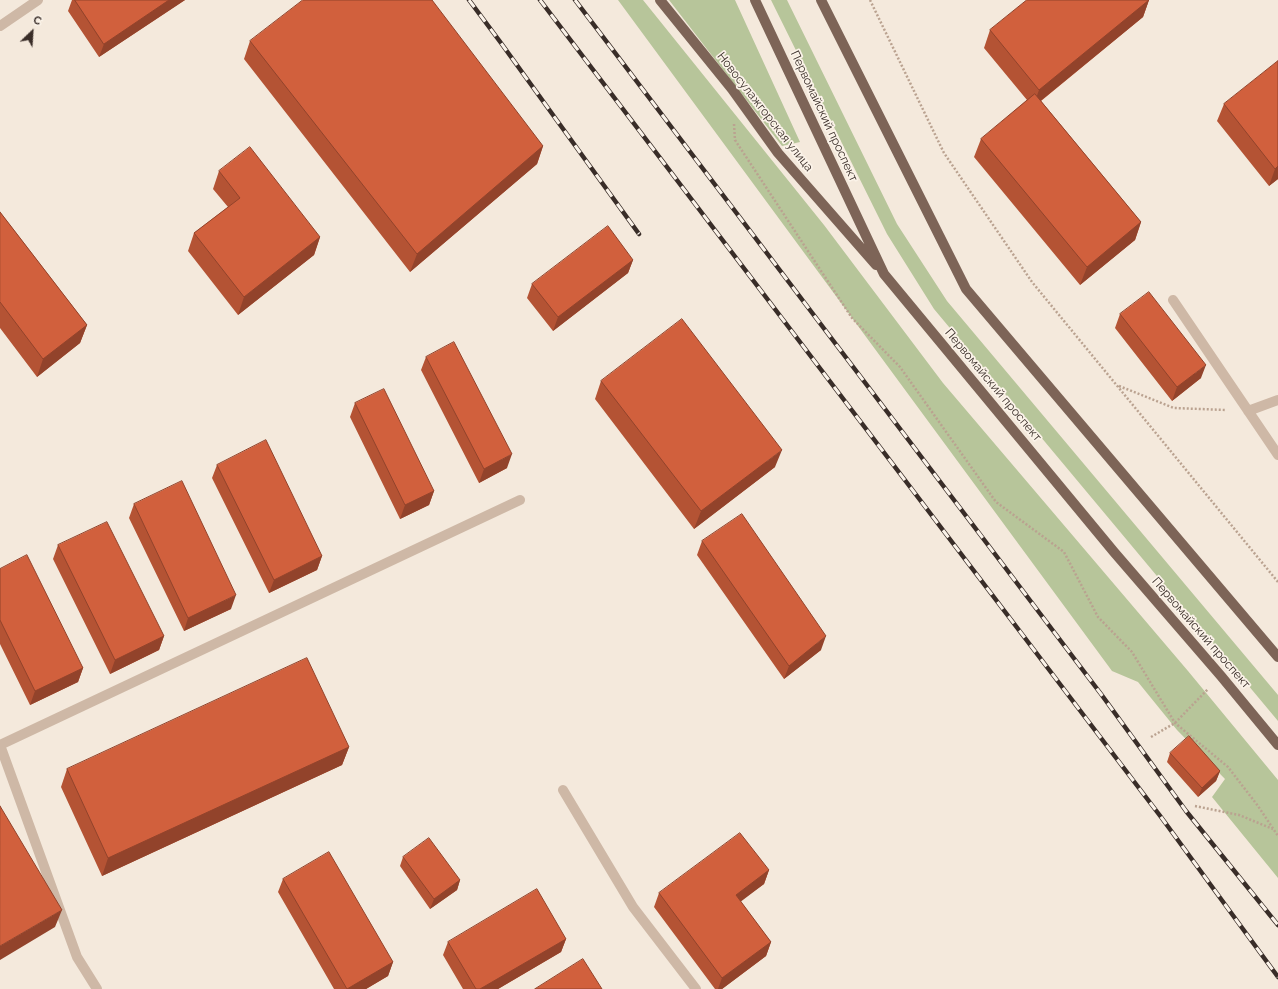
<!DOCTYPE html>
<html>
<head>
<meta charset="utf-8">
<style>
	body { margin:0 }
	#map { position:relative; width:1278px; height:989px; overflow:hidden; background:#f4e9dc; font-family:Raleway,sans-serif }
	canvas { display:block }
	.north { position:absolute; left:12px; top:12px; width:40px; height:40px; -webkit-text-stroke:3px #fbf3e9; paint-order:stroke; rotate:25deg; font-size:11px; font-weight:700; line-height:16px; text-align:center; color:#392d28 }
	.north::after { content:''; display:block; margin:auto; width:14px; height:18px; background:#392d28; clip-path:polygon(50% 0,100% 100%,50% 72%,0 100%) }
</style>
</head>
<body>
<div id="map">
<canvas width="1278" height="989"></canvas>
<div class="north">С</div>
</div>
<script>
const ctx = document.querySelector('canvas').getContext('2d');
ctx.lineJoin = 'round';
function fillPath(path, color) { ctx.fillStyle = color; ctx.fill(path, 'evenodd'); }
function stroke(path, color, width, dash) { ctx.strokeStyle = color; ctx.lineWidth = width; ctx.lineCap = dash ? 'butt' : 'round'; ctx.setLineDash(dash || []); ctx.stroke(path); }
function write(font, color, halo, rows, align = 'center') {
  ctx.font = font + ' Raleway,sans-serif'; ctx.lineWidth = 3.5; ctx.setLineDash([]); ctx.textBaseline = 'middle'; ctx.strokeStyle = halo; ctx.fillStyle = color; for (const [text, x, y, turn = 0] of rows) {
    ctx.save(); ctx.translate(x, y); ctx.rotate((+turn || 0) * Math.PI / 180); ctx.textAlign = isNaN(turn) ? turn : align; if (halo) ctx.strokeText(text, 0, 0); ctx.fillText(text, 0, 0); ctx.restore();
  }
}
fillPath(new Path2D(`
	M 618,0 L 643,0 L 824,225 L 943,383 L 1188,671 L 1278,780 L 1278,878 L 1212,797 L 1225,779 L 1177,730 L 1138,682 L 1112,671 Z
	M 669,0 L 735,0 L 800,142 L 782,146 Z
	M 771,0 L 787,0 L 897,224 L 947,301 L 1278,695 L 1278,721 L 934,309 L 887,234 Z`), '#b7c59a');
stroke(new Path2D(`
	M 870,0 L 944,153 L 1032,282 L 1278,582
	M 734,124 L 735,140 L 852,318 L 900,367 L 996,502 L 1064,552 L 1098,617 L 1132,652 L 1175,723 L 1228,767 L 1258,806 L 1278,836
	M 1119,386 L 1174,408 L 1226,410
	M 1151,737 L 1175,723 L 1208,689
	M 1195,806 L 1239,815 L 1273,829`), '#baa290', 2.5, [2, 2]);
stroke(new Path2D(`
	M 0,26 L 38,0
	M 1173,300 L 1278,455
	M 1248,411 L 1278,400
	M 0,745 L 520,500
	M 0,745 L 77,957 L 97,989
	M 563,790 L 633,907 L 696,989`), '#ceb8a6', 10);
stroke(new Path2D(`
	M 660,0 L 732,89 L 778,153 L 876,265
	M 755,0 L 884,274 L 1114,552 L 1221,676 L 1278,745
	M 821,0 L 966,289 L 1278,657`), '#7d6457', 10);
const rail = new Path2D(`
	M 469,0 L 501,43 L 639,234
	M 540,0 L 1161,817 L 1278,977
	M 575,0 L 1101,694 L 1186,811 L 1278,925`);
stroke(rail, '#392d28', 4.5);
stroke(rail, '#fbf3e9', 3, [9]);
fillPath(new Path2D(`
	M 72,0 L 185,0 L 99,57 L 68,11 Z
	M 1027,0 L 1149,0 L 1143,17 L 1041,101 L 1141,222 L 1135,240 L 1080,285 L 974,157 L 981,139 L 1027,100 L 984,48 L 990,30 Z
	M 250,41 L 543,146 L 537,164 L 410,272 L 244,59 Z
	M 1278,61 L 1278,179 L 1269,186 L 1217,121 L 1224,104 Z
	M 219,171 L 320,237 L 314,255 L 238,315 L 188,251 L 194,233 L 228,207 L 213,189 Z
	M 0,212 L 87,325 L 80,343 L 37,377 L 0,328 Z
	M 633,260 L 628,273 L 553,331 L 527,298 L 532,284 Z
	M 1120,314 L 1201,378 L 1172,401 L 1115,328 Z
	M 426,357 L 507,468 L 479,483 L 421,370 Z
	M 601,381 L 775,467 L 694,529 L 595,399 Z
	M 355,403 L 434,491 L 429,505 L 400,519 L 350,417 Z
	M 217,465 L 322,556 L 317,570 L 269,593 L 212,478 Z
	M 134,504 L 231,609 L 184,631 L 129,518 Z
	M 702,541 L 821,650 L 784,679 L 697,555 Z
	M 58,545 L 164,636 L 159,650 L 110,674 L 53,559 Z
	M 0,569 L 83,668 L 78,682 L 30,705 L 0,644 Z
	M 349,747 L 342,765 L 102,876 L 61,787 L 67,769 Z
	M 1170,753 L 1220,771 L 1216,781 L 1198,797 L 1167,762 Z
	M 403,857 L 460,880 L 457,890 L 430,909 L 400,866 Z
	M 769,870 L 764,884 L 740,901 L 771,942 L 766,956 L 722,989 L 715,989 L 654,907 L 659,893 Z
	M 283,879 L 393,962 L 388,976 L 366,989 L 334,989 L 278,892 Z
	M 566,939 L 561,952 L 498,989 L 463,989 L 443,955 L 448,942 Z`), '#b45334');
fillPath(new Path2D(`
	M 169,0 L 185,0 L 99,57 L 104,44 Z
	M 1149,0 L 1143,17 L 1033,107 L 1039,90 Z
	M 543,146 L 537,164 L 410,272 L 417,254 Z
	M 1278,166 L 1278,179 L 1269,186 L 1275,169 Z
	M 1141,222 L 1135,240 L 1080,285 L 1087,267 Z
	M 320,237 L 314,255 L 238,315 L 244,297 Z
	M 633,260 L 628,273 L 553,331 L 558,317 Z
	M 87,325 L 80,343 L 37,377 L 43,359 Z
	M 1206,365 L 1201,378 L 1172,401 L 1177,387 Z
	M 782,450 L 775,467 L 694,529 L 701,511 Z
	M 512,454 L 507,468 L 479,483 L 484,469 Z
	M 434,491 L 429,505 L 400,519 L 405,505 Z
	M 322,556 L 317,570 L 269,593 L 274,580 Z
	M 236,595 L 231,609 L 184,631 L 188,618 Z
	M 164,636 L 159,650 L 110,674 L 115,660 Z
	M 826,636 L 821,650 L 784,679 L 789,666 Z
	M 83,668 L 78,682 L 30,705 L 35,691 Z
	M 349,747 L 342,765 L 102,876 L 108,858 Z
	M 1220,771 L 1216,781 L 1198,797 L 1202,788 Z
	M 769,870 L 764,884 L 731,909 L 736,895 Z
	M 460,880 L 457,890 L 430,909 L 434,899 Z
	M 62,910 L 55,927 L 0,960 L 0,946 Z
	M 566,939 L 561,952 L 498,989 L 480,989 Z
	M 771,942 L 766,956 L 722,989 L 718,989 L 722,978 Z
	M 393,962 L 388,976 L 366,989 L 347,989 Z`), '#92432b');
const building = new Path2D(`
	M 75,0 L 169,0 L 104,44 Z
	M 303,0 L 432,0 L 543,146 L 417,254 L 250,41 Z
	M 1027,0 L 1149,0 L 1039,90 L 990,30 Z
	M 1278,61 L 1278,166 L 1275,169 L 1224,104 Z
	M 1035,94 L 1141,222 L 1087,267 L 981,139 Z
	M 250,147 L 320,237 L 244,297 L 194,233 L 240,198 L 219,171 Z
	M 0,212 L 87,325 L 43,359 L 0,302 Z
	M 608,226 L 633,260 L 558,317 L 532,284 Z
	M 1149,292 L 1206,365 L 1177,387 L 1120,314 Z
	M 682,319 L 782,450 L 701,511 L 601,381 Z
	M 454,342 L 512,454 L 484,469 L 426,357 Z
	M 384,389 L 434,491 L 405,505 L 355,403 Z
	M 266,440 L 322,556 L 274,580 L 217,465 Z
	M 182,481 L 236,595 L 188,618 L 134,504 Z
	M 742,514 L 826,636 L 789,666 L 702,541 Z
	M 107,522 L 164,636 L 115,660 L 58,545 Z
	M 27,555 L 83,668 L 35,691 L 0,620 L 0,569 Z
	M 307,658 L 349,747 L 108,858 L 67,769 Z
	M 1189,736 L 1220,771 L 1202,788 L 1170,753 Z
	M 0,806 L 62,910 L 0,946 Z
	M 740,833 L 769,870 L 736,895 L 771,942 L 722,978 L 659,893 Z
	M 429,838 L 460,880 L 434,899 L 403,857 Z
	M 329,852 L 393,962 L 347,989 L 283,879 Z
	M 537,889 L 566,939 L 480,989 L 476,989 L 448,942 Z
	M 583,959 L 602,989 L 535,989 Z`);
fillPath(building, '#d1603d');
stroke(building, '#92432b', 1);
write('12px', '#392d28', '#fbf3e9', [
	["Новосулажгорская улица",765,112,52],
	["Первомайский проспект",824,116,65],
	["Первомайский проспект",993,385,50],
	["Первомайский проспект",1201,633,49]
]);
</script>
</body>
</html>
